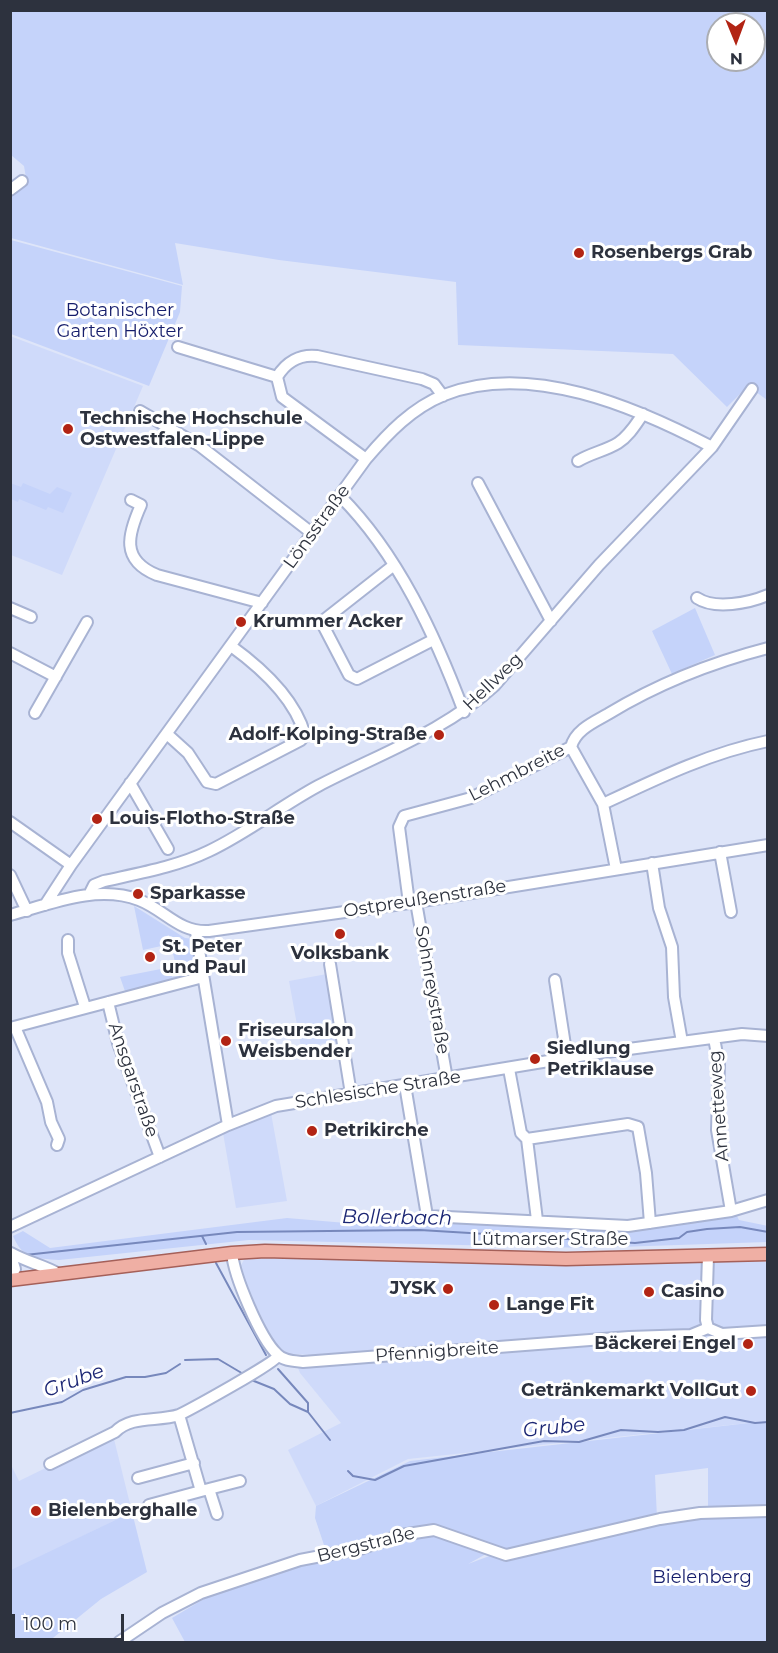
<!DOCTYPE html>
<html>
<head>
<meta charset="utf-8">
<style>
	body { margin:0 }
	#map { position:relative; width:778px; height:1653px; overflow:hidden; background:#dee5f9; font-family:Montserrat,sans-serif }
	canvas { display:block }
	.frame { position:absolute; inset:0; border:12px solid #2d323e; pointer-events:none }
	.north { position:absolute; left:706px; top:12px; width:60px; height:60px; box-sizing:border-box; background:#fff; border:2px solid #abadb2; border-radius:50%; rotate:179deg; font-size:16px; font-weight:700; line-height:24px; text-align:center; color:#2d323e }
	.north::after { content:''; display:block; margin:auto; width:21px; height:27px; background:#b22414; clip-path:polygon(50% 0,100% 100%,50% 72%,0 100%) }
	.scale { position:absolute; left:12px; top:1614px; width:112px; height:27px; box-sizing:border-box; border:3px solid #2d323e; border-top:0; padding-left:8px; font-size:18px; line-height:21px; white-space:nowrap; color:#2d323e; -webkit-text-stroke:4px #fff; paint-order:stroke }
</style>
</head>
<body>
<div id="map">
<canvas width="778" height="1653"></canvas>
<div class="frame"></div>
<div class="north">N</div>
<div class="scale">100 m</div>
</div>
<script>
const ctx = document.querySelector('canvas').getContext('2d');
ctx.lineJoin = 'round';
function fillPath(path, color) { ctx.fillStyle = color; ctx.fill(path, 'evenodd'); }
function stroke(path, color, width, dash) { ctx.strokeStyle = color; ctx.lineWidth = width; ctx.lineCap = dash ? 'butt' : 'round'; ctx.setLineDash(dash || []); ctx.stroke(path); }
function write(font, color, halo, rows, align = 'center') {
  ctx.font = font + ' Montserrat,sans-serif'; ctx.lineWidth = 6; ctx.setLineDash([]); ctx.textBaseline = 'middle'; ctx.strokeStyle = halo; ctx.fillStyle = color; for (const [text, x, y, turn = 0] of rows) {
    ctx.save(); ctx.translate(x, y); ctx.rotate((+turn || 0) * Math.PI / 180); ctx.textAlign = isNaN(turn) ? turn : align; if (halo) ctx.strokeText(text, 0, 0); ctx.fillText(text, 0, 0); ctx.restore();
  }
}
fillPath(new Path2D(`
	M 10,336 L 143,386 L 62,575 L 11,555 Z
	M 327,974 L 338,1041 L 301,1047 L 289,981 Z
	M 271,1113 L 287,1201 L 236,1208 L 223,1133 Z
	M 245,1258 L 560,1265 L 731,1259 L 767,1262 L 767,1421 L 408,1459 L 316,1506 L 288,1450 L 341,1423 L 300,1373 L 296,1363 L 313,1362 L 313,1355 L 289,1354 L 277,1348 L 273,1341 L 243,1278 L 240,1267 Z
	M 113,1435 L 132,1512 L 11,1571 L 10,1463 L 19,1481 Z`), '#cfdafa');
fillPath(new Path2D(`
	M 10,11 L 767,11 L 767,400 L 748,386 L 727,407 L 673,354 L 458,345 L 456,282 L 279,260 L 175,243 L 183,285 L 11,238 L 11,194 L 27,184 L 24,166 L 11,155 ZM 718,24 L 754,24 L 754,60 L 718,60 Z
	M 11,240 L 182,286 L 180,312 L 149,386 L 11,334 Z
	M 10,483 L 21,487 L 23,483 L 50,494 L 57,487 L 72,493 L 63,513 L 48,507 L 46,510 L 19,499 L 18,502 L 11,499 Z
	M 695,608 L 715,655 L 672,674 L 652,631 Z
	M 134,906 L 185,938 L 195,939 L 200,975 L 126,994 L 120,977 L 171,967 L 172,977 L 178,976 L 169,935 L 164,937 L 166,945 L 143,950 Z
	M 736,1214 L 739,1220 L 768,1226 L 767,1242 L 589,1248 L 249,1240 L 59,1260 C 36,1258 23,1260 13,1236 L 23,1231 L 50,1248 L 287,1218 L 358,1224 L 420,1221 L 603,1228 Z
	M 767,1421 L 767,1509 L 708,1509 L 708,1468 L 655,1475 L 657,1518 L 507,1551 L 443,1528 L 420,1526 L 326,1551 L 315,1518 L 316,1506 L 410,1461 Z
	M 132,1512 L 147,1572 L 101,1599 L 48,1642 L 11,1642 L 11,1570 Z
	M 683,1515 L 767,1515 L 767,1642 L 185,1642 L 172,1618 L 209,1596 L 296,1565 L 433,1533 L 486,1554 L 468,1564 L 492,1555 Z`), '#c5d3fa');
stroke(new Path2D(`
	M 202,1236 L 206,1244
	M 25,1255 L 237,1232 L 420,1230 L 635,1243 L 679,1238 L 687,1232 L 707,1229 L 740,1227 L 768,1232
	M 216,1263 L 266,1355
	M 185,1360 L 218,1359 L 245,1375
	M 278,1369 L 308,1403 L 308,1412
	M 249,1379 L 274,1389 L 290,1404 L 308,1412 L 330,1440
	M 10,1413 L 62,1402 L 83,1390 L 126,1377 L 145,1377 L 166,1373 L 180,1364
	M 348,1471 L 353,1476 L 375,1480 L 404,1466 L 544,1441 L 579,1442 L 621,1430 L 658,1432 L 684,1430 L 725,1417 L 755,1423 L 768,1422`), '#7788bc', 2);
const minor = new Path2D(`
	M 10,190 L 22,181
	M 178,347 L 277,377
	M 140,411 L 200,446 L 313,534
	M 366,459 L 282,397 L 277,377 C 286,362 300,354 317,356 L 422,379 L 434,384 L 443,396
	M 578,461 C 591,453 605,451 618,443 C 629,436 636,424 643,414
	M 478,483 L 551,621
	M 340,496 C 398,554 435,635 464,712
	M 131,500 L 141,505 C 128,534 120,560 157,575 L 262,603
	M 394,565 L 324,620 L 324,627 L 349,675 L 357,679 L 433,640
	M 697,598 C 715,610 749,603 768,595
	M 10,608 L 31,617
	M 10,653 L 56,677
	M 35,713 L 87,622
	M 167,734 L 188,753 L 207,782 L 216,784 L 301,740 L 305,735 C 295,699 260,667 231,646
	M 571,747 L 603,804 L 616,869
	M 130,783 L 168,849
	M 603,804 C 656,779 709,753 768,741
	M 10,822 L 71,865
	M 720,852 L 731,912
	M 652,863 L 659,908 L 672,947 L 674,997 L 682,1042
	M 10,875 L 27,911
	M 89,895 L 94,885 L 104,881 C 140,873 176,867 209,851 C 247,833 281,806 318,786 C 379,754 444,732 495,685 L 599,565 L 712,447 L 752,389
	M 416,902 L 447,1079
	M 409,903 L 399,827 L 404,816 L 471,798 L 571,747 C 575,730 594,722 608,714 C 659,683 710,663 768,648
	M 45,905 L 71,865 L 366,459 C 388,433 412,408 444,395 C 529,361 636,407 712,447
	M 10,915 C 50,904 97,884 139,900 C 165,910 179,933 209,931 L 416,902 L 768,845
	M 196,932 L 228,1125
	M 68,940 L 68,953 L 85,1007
	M 330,964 L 351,1094
	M 555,980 L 567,1058
	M 108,1002 L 118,1043 L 160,1157
	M 15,1027 L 47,1102 L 51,1122 L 59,1139 L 57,1145
	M 10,1028 L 203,977
	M 714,1038 L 719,1065 L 717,1130 L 731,1211
	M 509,1069 L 521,1133 L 527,1139 L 628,1124 L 638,1127 L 646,1173 L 650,1223
	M 405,1085 L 427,1216 L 628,1226 L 731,1211 L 768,1200
	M 527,1139 L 537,1220
	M 10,1227 L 228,1125 L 276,1106 L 591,1054 L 742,1034 L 768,1036
	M 10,1253 L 15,1269 L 10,1277
	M 11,1253 C 27,1262 43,1265 59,1274
	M 232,1253 C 234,1276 260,1338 277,1354 C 283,1361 294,1361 303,1362 L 629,1337 L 691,1335 L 708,1328 L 706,1320 L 708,1256
	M 708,1328 L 722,1334 L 768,1331
	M 50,1464 L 115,1432 C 132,1415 157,1422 179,1415 C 193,1408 275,1363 278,1356
	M 138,1478 L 194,1463
	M 209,1489 L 217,1514
	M 201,1491 L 240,1481
	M 149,1505 L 201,1491 L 179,1415
	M 119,1642 L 162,1613 L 201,1593 L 300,1560 L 363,1548 L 401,1535 L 434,1530 L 506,1555 L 660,1519 L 700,1513 L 768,1511`);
const major = new Path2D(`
	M 10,1280 L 232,1253 L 265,1251 L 566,1259 L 768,1254`);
stroke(minor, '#a8b3d3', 14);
stroke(major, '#a56059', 15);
stroke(minor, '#fff', 10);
stroke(major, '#efafa4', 12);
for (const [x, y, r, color] of [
	[579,253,6,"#b22414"],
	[68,429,6,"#b22414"],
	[241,622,6,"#b22414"],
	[439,735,6,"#b22414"],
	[97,819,6,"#b22414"],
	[138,894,6,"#b22414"],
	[340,934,6,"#b22414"],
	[150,957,6,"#b22414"],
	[226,1041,6,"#b22414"],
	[535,1059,6,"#b22414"],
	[312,1131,6,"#b22414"],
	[448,1289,6,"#b22414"],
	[649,1292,6,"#b22414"],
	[494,1305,6,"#b22414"],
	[748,1344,6,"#b22414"],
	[751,1391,6,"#b22414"],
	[36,1511,6,"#b22414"]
]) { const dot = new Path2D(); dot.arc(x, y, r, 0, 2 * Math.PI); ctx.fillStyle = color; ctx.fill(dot); stroke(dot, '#fff', 2); }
write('bold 18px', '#2d323e', '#fff', [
	["Rosenbergs Grab",591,253],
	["Technische Hochschule",80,419],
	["Ostwestfalen-Lippe",80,440],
	["Krummer Acker",253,622],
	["Adolf-Kolping-Straße",427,735,"right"],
	["Louis-Flotho-Straße",109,819],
	["Sparkasse",150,894],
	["St. Peter",162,947],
	["und Paul",162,968],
	["Volksbank",340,954,"center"],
	["Friseursalon",238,1031],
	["Weisbender",238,1052],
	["Siedlung",547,1049],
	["Petriklause",547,1070],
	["Petrikirche",324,1131],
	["JYSK",436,1289,"right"],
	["Casino",661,1292],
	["Lange Fit",506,1305],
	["Bäckerei Engel",736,1344,"right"],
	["Getränkemarkt VollGut",739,1391,"right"],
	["Bielenberghalle",48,1511]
], 'left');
write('18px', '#151d6b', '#fff', [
	["Botanischer",120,311],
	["Garten Höxter",120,332],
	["Bielenberg",702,1578]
]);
write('18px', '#2d323e', '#fff', [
	["Lönsstraße",317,527,-54],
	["Hellweg",493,682,-44],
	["Lehmbreite",517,773,-27],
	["Ostpreußenstraße",425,899,-9],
	["Sohnreystraße",432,990,80],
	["Ansgarstraße",133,1080,71],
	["Schlesische Straße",378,1090,-9],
	["Annetteweg",719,1106,-94],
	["Lütmarser Straße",550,1240],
	["Pfennigbreite",437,1352,-4],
	["Bergstraße",366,1545,-14]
]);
write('italic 20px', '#1b2674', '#fff', [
	["Bollerbach",397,1218,1],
	["Grube",74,1381,-20],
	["Grube",554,1428,-6]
]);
</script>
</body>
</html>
